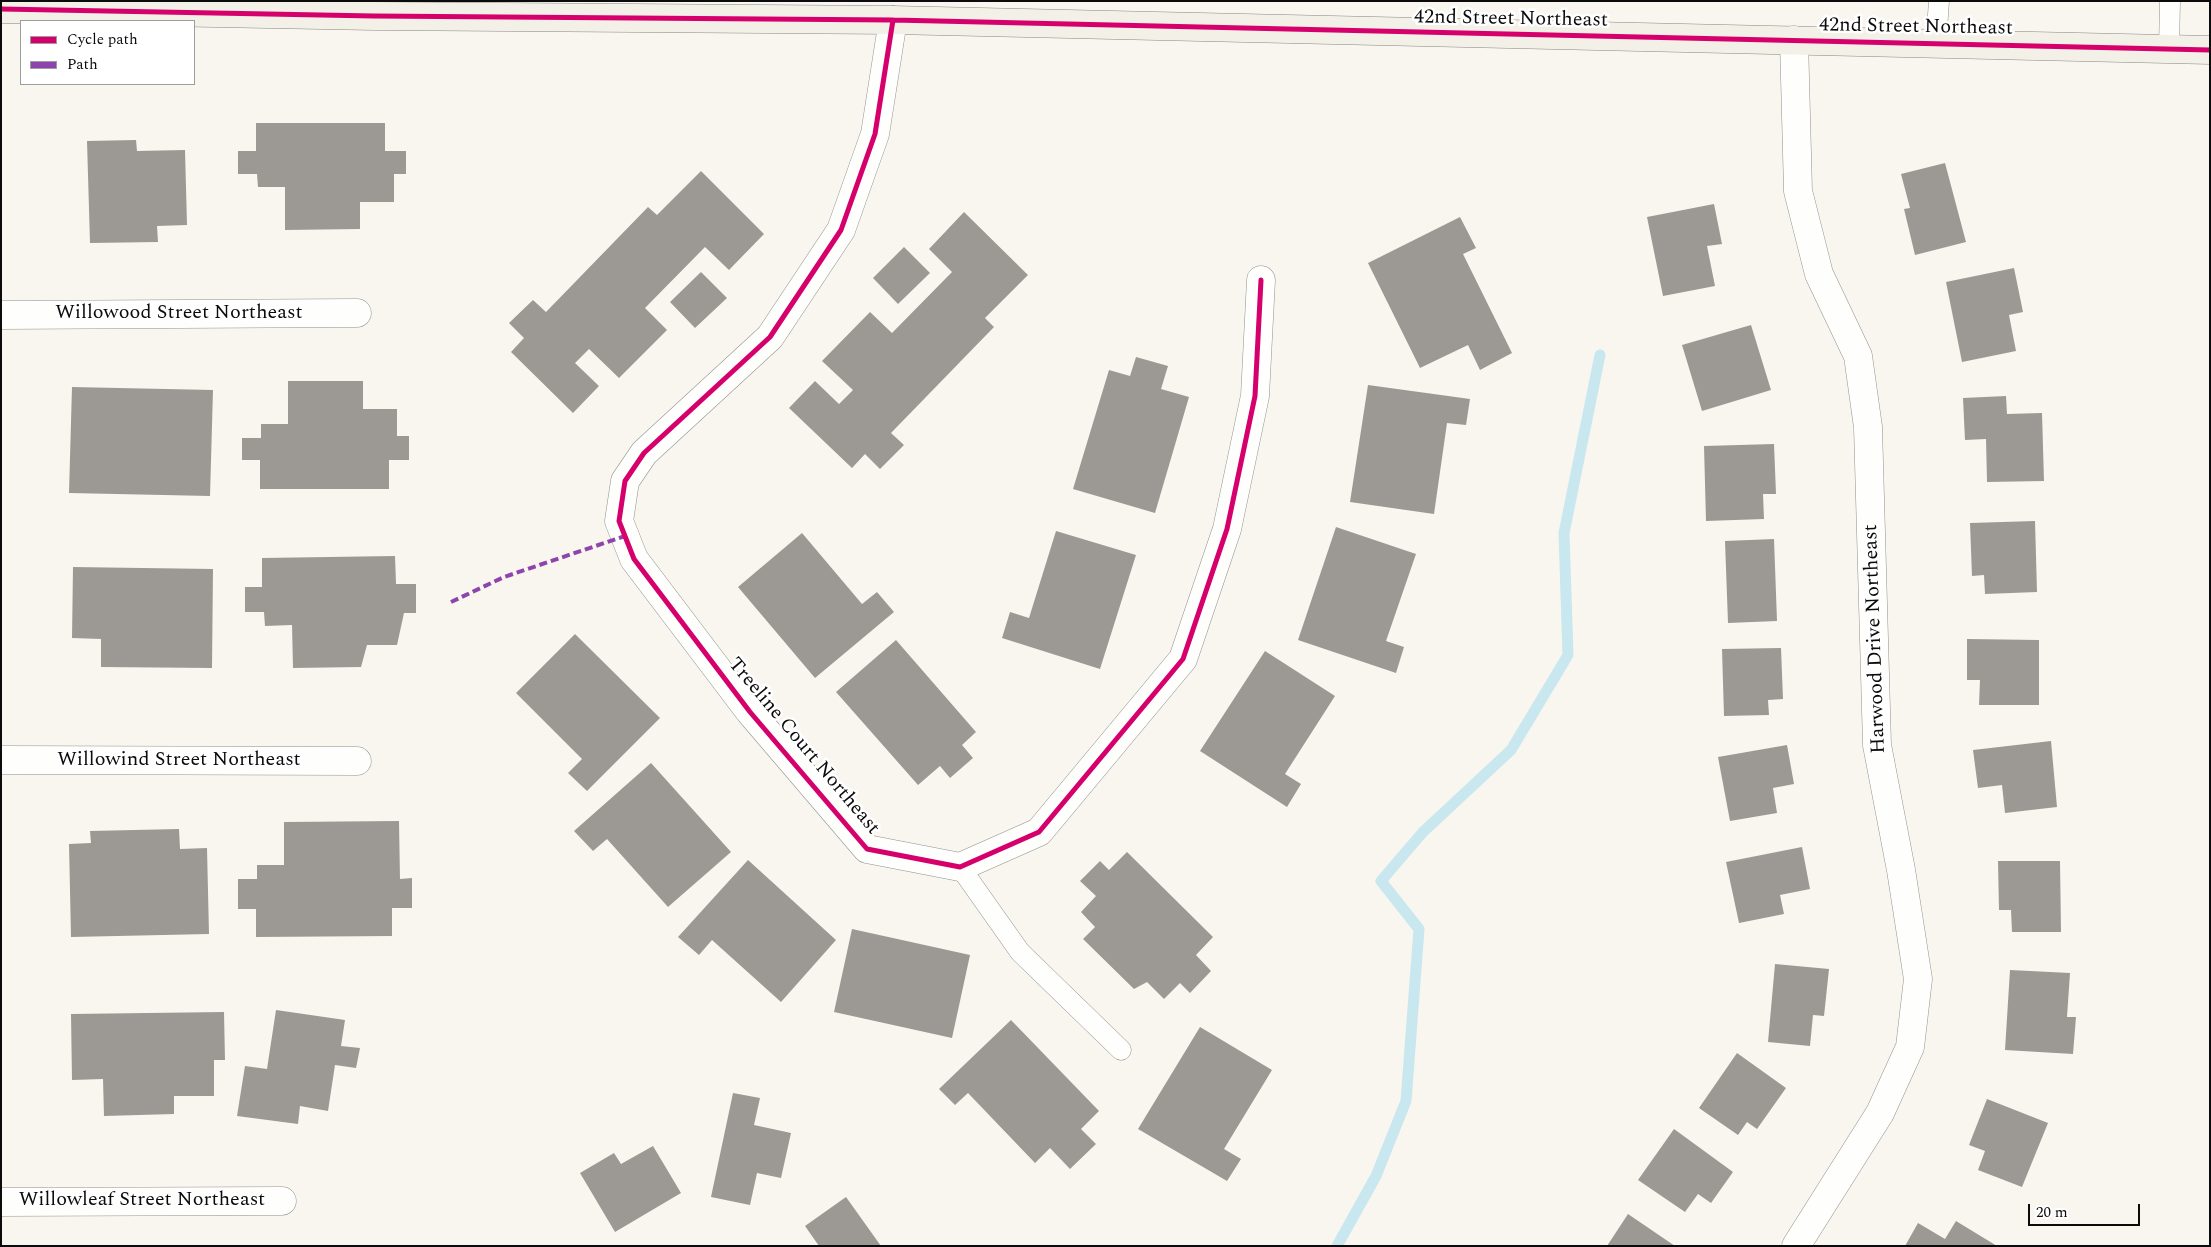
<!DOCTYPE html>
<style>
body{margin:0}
#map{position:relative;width:2211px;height:1247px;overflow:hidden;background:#f9f6ef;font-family:Spectral,serif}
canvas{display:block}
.frame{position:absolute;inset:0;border:2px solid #0b0b0b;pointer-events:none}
.legend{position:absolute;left:20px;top:20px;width:175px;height:65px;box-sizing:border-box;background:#fff;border:1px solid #9d9d9d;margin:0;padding:6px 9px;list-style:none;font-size:15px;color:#0b0b0b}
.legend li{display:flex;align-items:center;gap:10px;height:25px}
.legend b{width:25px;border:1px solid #9d9d9d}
.scale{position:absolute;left:2028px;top:1204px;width:112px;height:22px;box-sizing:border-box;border:2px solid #0b0b0b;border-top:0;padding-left:6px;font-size:15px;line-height:18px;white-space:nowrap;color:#0b0b0b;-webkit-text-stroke:4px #fff;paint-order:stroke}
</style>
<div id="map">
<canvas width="2211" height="1247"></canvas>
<div class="frame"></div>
<ul class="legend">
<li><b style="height:6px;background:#d6006c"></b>Cycle path</li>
<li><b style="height:6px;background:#8e44ad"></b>Path</li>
</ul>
<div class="scale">20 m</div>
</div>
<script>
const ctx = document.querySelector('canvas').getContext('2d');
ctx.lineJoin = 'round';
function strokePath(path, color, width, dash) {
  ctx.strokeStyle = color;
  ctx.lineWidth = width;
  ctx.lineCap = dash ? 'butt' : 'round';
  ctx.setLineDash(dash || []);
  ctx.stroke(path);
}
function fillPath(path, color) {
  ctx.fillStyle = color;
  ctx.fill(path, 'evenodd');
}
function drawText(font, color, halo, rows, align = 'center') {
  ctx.font = font + ' Spectral,serif';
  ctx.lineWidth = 5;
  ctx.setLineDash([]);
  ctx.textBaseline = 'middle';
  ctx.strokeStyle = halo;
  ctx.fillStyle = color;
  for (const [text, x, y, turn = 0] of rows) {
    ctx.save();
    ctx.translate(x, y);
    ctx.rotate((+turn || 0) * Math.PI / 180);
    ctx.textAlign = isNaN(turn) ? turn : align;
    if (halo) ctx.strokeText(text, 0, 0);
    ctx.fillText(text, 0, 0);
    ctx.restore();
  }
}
strokePath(new Path2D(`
 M 1337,1246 L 1376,1176 L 1406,1101 L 1419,929 L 1381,881 L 1423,832 L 1511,750 L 1568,655 L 1564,533 L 1600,355`), '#c9e7ef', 11);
fillPath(new Path2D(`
 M 256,123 L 385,123 L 385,151 L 406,151 L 406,174 L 394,174 L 394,202 L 360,202 L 360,229 L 285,230 L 285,187 L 258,187 L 257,174 L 238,174 L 238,151 L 256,151 Z
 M 136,140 L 137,151 L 185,150 L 187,225 L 157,226 L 158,242 L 90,243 L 87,141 Z
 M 1945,163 L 1966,242 L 1915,255 L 1904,209 L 1910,208 L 1901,174 Z
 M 701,171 L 764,234 L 729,270 L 705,247 L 645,308 L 667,330 L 619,378 L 589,349 L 575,363 L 599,386 L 573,413 L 511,352 L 524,338 L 509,323 L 533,300 L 546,312 L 648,207 L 657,215 Z
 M 1714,204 L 1722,244 L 1707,246 L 1715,286 L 1663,296 L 1647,217 Z
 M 964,212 L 1028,275 L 985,318 L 994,327 L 891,433 L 904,445 L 880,469 L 865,454 L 852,468 L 789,408 L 815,381 L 839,404 L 853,390 L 822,361 L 870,312 L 892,333 L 952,272 L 929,249 Z
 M 1460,217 L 1476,248 L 1463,254 L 1512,353 L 1480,370 L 1468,345 L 1420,368 L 1368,263 Z
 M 904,247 L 930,273 L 898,304 L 873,278 Z
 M 2014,268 L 2023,312 L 2009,315 L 2016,351 L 1962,362 L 1946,282 Z
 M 701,272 L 727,298 L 695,328 L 670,302 Z
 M 1751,325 L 1771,390 L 1702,411 L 1682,345 Z
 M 1136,357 L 1168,366 L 1161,389 L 1189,397 L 1155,513 L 1073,489 L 1109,370 L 1130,376 Z
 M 288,381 L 363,381 L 363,409 L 397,409 L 397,436 L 409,436 L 409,460 L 389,460 L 389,489 L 260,489 L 260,460 L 242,460 L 242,438 L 261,438 L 261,424 L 288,424 Z
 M 1368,385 L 1470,399 L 1466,425 L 1447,423 L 1434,514 L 1350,502 Z
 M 72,387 L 213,390 L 210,496 L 69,493 Z
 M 2006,396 L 2007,414 L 2042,413 L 2044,481 L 1987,482 L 1986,439 L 1965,440 L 1963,398 Z
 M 1774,444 L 1776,494 L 1763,494 L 1764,519 L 1706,521 L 1704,446 Z
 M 2035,521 L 2037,592 L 1985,594 L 1984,575 L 1972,576 L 1970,523 Z
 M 1336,527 L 1416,554 L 1386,641 L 1404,647 L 1396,673 L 1298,640 Z
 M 1056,531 L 1136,555 L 1100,669 L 1002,638 L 1010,612 L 1029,618 Z
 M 802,533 L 862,604 L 877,592 L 894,612 L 815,678 L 738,587 Z
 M 1774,539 L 1777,621 L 1728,623 L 1725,541 Z
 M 395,556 L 396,584 L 416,584 L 416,613 L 404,613 L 397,645 L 367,645 L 361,667 L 293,668 L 292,625 L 265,626 L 264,612 L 245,612 L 245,587 L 262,587 L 262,558 Z
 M 73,567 L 213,569 L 212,668 L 101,667 L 101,639 L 72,638 Z
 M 575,634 L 660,718 L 587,791 L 568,773 L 582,759 L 516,693 Z
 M 1967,639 L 2039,640 L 2039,705 L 1979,705 L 1980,680 L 1967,680 Z
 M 896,640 L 976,732 L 962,745 L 973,758 L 950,778 L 940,766 L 918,785 L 836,692 Z
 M 1781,648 L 1783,699 L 1768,700 L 1769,715 L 1724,716 L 1722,649 Z
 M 1265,651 L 1335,696 L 1285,774 L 1301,784 L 1287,807 L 1200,751 Z
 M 2051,741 L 2057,807 L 2005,813 L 2002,785 L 1978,788 L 1973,750 Z
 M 1787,745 L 1794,784 L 1773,788 L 1777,813 L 1730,821 L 1718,757 Z
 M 651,763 L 731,852 L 668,907 L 607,839 L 593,851 L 574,831 Z
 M 399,821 L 400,879 L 412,878 L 412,908 L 392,908 L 392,936 L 256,937 L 256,909 L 238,909 L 238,879 L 257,879 L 257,865 L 284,865 L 284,822 Z
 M 179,829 L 180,849 L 207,848 L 209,934 L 71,937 L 69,844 L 91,843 L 90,831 Z
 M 1802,847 L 1810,889 L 1780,895 L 1784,914 L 1739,923 L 1726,862 Z
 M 1127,852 L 1213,937 L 1196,955 L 1211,971 L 1190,993 L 1180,983 L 1164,999 L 1147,982 L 1134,989 L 1083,939 L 1095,927 L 1081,912 L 1096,896 L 1080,881 L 1100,861 L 1109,870 Z
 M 748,860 L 836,940 L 781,1002 L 712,940 L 699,955 L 678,937 Z
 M 1998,861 L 2060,861 L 2061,932 L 2012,932 L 2011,910 L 1999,910 Z
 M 852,929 L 970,955 L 952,1038 L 834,1012 Z
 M 1775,964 L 1829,969 L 1824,1016 L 1813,1015 L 1810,1046 L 1768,1042 Z
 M 2010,970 L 2070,973 L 2067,1017 L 2076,1017 L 2073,1054 L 2005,1050 Z
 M 276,1010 L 345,1020 L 341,1046 L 360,1048 L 356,1068 L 335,1065 L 328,1111 L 300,1106 L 298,1124 L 237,1116 L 245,1066 L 267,1069 Z
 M 224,1012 L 225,1060 L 214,1060 L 214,1096 L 174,1096 L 174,1114 L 104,1116 L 103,1079 L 72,1080 L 71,1014 Z
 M 1011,1020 L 1099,1111 L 1081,1129 L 1096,1144 L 1070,1169 L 1050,1148 L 1035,1163 L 968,1093 L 955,1105 L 939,1089 Z
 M 1200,1027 L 1272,1070 L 1224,1149 L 1241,1159 L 1227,1181 L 1138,1129 Z
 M 1737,1053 L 1786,1088 L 1757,1129 L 1747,1122 L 1738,1135 L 1699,1108 Z
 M 733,1093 L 760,1098 L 754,1125 L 791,1133 L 781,1178 L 757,1173 L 750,1205 L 711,1197 Z
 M 1987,1099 L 2048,1123 L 2022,1187 L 1978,1170 L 1985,1151 L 1969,1145 Z
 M 1674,1129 L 1733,1172 L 1711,1203 L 1698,1194 L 1685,1212 L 1638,1180 Z
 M 653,1146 L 681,1193 L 615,1232 L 580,1173 L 614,1153 L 621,1164 Z
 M 846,1197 L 881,1246 L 819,1246 L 805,1226 Z
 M 1628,1214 L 1675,1246 L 1607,1246 Z
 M 1956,1221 L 1997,1246 L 1905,1246 L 1918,1223 L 1945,1239 Z`), '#9c9995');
const lane = new Path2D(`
 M 1936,43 L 1939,1
 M 2169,49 L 2170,1
 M 960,867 L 1020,952 L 1121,1050`);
const street = new Path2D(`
 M 893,20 L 875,134 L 841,230 L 770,337 L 644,453 L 625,481 L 619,521 L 634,559 L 750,712 L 867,849 L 960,867 L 1039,832 L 1183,659 L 1227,529 L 1255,396 L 1261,280
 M 1794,40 L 1798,191 L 1819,274 L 1858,356 L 1868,427 L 1877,745 L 1901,870 L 1918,979 L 1910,1047 L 1880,1113 L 1796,1246
 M 1,315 L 357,313
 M 1,760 L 357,761
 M 1,1202 L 282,1201`);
const secondary = new Path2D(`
 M 1,9 L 374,16 L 893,20 L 2210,50`);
strokePath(lane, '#92918e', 21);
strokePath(street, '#92918e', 29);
strokePath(secondary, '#898784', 29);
strokePath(lane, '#fefefd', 20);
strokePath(street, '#fefefd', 28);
strokePath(secondary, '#f3f0e8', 28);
strokePath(new Path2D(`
 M 451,602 L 504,577 L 625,536`), '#8e44ad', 4, [8, 4]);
strokePath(new Path2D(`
 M 1,9 L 374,16 L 893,20 L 2210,50
 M 893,20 L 875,134 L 841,230 L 770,337 L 644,453 L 625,481 L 619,521 L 634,559 L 750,712 L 867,849 L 960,867 L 1039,832 L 1183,659 L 1227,529 L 1255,396 L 1261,280`), '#d6006c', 5);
drawText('20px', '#0b0b0b', '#fff', [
 ["42nd Street Northeast",1511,20,1],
 ["42nd Street Northeast",1916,28,1],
 ["Willowood Street Northeast",179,314],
 ["Harwood Drive Northeast",1876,639,-92],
 ["Treeline Court Northeast",803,747,50],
 ["Willowind Street Northeast",179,761],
 ["Willowleaf Street Northeast",142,1201]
]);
</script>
